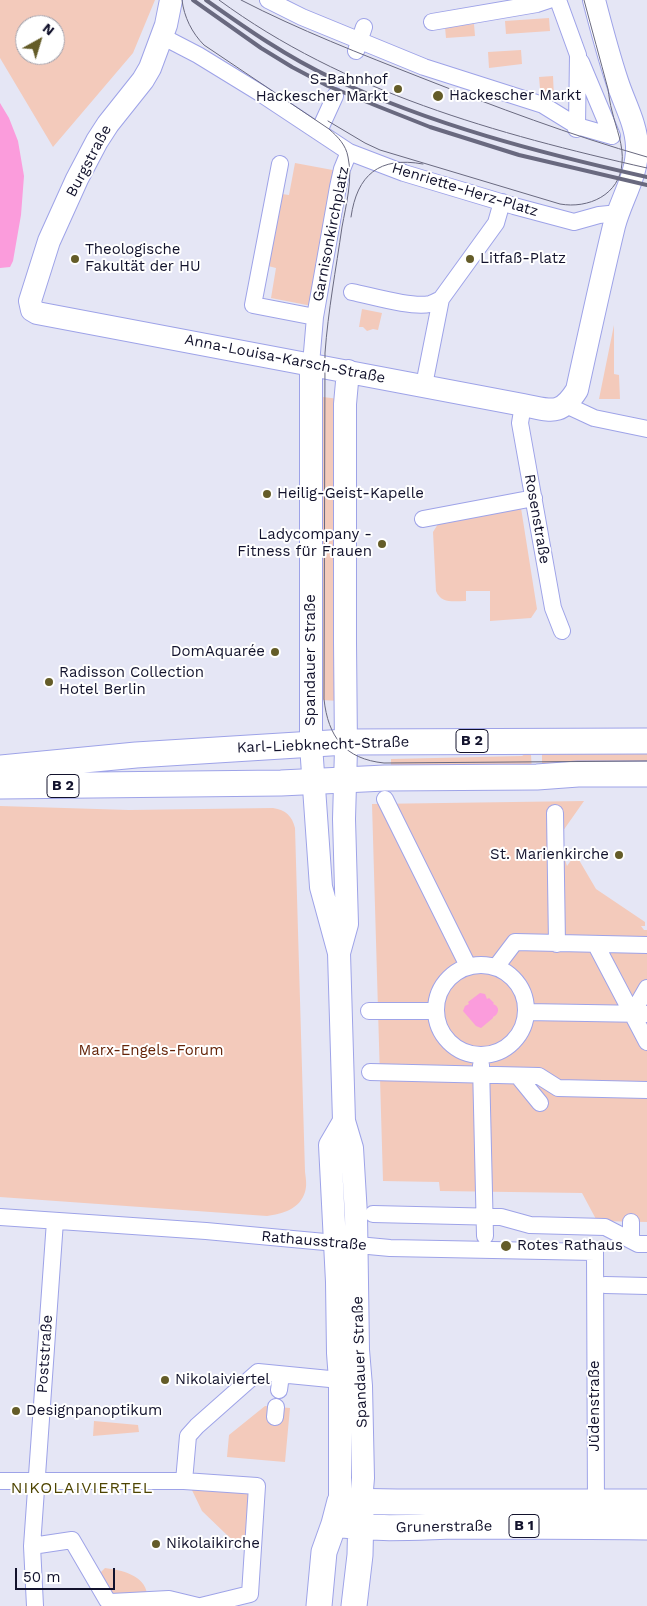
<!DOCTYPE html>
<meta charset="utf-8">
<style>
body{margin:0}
#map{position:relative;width:647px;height:1606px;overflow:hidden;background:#e5e6f5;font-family:"Work Sans",sans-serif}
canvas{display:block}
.north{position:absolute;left:15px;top:15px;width:50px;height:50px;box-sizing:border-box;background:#fff;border:1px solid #a0a0ab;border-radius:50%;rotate:39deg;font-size:14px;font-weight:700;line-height:20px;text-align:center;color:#12122c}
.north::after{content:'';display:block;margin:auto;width:18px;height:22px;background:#645c28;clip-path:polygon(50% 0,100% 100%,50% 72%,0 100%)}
.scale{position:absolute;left:15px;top:1568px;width:100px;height:22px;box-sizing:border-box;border:2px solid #12122c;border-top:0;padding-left:6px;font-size:15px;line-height:18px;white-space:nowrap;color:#12122c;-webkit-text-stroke:4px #fff;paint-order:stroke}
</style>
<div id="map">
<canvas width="647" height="1606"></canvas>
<div class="north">N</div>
<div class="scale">50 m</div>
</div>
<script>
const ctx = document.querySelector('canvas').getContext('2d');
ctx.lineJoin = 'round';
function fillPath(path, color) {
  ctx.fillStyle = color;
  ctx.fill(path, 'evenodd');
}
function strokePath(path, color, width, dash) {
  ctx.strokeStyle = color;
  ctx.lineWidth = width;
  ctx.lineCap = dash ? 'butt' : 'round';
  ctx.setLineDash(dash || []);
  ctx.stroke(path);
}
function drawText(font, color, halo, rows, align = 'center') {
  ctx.font = font + ' "Work Sans",sans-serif';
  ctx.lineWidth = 4;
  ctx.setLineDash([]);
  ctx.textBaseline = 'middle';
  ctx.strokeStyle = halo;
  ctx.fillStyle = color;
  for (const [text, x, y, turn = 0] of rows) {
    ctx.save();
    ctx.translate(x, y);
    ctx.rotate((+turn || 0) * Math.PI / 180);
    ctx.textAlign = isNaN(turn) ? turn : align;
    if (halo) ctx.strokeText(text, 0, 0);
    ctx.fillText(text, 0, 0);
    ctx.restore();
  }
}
fillPath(new Path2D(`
 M 0,0 L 155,0 L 133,53 L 53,147 L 0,58 ZM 25,25 L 55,25 L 55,55 L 25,55 Z
 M 549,18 L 550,31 L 506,34 L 505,21 Z
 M 474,24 L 475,36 L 446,38 L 445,27 Z
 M 521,50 L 522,64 L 489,68 L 488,52 Z
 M 553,76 L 554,98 L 541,100 L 539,77 Z
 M 295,163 L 338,171 L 312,306 L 271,298 L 276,268 L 268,266 L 282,194 L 289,195 Z
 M 362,309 L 382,313 L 378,330 L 373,329 L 367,331 L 363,327 L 359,327 Z
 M 614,325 L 614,374 L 619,375 L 620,399 L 599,399 Z
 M 315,396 L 339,399 L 340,701 L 321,700 Z
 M 521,508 L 537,609 L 531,618 L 490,621 L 490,591 L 466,591 L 466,601 C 454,601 441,604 436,591 L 433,532 L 438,524 Z
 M 647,750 L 647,768 L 542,765 L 542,754 Z
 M 525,754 L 531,755 L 532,771 L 391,766 L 391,759 L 522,756 Z
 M 584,801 L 558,838 L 567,866 L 574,856 L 579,860 L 596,889 L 645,922 L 645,926 L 641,926 L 644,930 L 647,930 L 647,1222 L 597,1221 L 582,1193 L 440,1191 L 439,1182 L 383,1181 L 372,804 Z
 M 0,806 L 129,810 L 273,808 C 286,810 292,816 295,828 L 305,1172 C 306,1179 307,1186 305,1192 C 300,1209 282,1214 267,1216 L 0,1197 Z
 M 265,1406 L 290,1408 L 285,1462 L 227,1457 L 229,1435 Z
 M 94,1421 L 138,1425 L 139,1432 L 93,1436 Z
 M 190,1486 L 251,1491 L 247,1552 L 227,1535 L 202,1511 Z
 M 105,1568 C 121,1570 145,1575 147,1594 L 112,1601 L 95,1578 Z`), '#f3cabb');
fillPath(new Path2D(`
 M 0,103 L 9,118 L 18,141 L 24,176 L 21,215 L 13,261 L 10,267 L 0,268 Z
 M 480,993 L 485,994 L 487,999 L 489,998 L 494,1003 L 493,1004 C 498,1006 500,1010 496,1015 L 493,1017 L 493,1018 L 481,1028 L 476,1026 L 463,1011 L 465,1006 L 469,1004 L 468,1002 Z`), '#fb9cdc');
const street = new Path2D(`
 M 268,0 L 302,17 L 424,67 L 543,105 L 577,126 L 612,136
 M 558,0 L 578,55 L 577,126 L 576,129
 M 432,22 L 537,4 L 549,0
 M 171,41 L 198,55 L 260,93 L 349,152 L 383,165 L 404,173 L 514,206 L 574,222 L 599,215 L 619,213
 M 356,51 L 364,27
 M 581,62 L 612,136
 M 319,131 L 335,96
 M 280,164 L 253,305 L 315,317
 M 352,292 C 372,296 411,308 430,304 C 434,303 437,301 441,299
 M 311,364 L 315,317 L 338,187 L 342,169 L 349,152
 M 424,385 L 441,299 L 496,223 L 502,202
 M 523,405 L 520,423 L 553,608 L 562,631
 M 566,405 L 594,418 L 647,429
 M 423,519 L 534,498
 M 385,799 L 468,966
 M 555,813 L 557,944
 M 596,945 L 647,1042
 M436 1010a45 45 0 1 1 90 0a45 45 0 1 1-90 0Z
 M 496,967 L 515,942 L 647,945
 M 369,1011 L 435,1011
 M 526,1012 L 647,1014
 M 632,1014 L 647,988
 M 481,1065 L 485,1236
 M 370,1072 L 539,1076 L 558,1088 L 647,1090
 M 518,1076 L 540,1103
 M 373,1214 L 501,1217 L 530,1225 L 605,1227 L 638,1244 L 647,1244
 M 0,1217 L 206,1231 L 390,1248 L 595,1252 L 596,1511
 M 631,1222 L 631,1240
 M 605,1285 L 647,1286
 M 279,1390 L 281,1375
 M 275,1417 L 276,1407
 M 0,1481 L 184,1481 L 257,1486 L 250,1594 L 201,1606
 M 184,1481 L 188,1436 L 197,1426 L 258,1372 L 340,1380
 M 32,1546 L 72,1540 L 107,1600 L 111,1602 L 169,1599 L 198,1606
 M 35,1606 L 32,1546 L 55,1221`);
const secondary = new Path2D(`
 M 171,0 L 166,25 L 150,68 L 143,80 L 108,124 L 97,141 L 77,179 L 49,241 L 30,301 L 32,310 L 37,313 L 523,405 C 551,410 560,417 577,390 C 589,335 601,280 614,226 C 621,199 638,175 637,146 C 636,123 624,103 617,81 C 608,54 601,27 594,0
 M 311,364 L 311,745 L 321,887 L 339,953 L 344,1121 L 352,1148 L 356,1215 L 358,1350 L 361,1386 L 363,1478 L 361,1501
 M 339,953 L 347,924 L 344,819 L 346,749 L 345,642 L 345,404 L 348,371
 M 340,1501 L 340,1380 L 338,1353 L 337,1282 L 330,1145 L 344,1121`);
const primary = new Path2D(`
 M 0,768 L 136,755 L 346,742 L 647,741
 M 0,786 L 281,783 L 385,778 L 537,777 L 578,774 L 647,774
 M 334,1524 C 376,1530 414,1527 456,1526 C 520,1526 583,1526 647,1527
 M 319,1606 L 324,1552 L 334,1524 L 340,1501 L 397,1502 L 647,1502
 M 354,1606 L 360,1555 L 361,1511`);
strokePath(street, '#9ea3e8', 18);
strokePath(secondary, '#9ea3e8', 24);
strokePath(primary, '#9ea3e8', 27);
strokePath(street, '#fff', 16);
strokePath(secondary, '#fff', 22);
strokePath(primary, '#fff', 25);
strokePath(new Path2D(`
 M 182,0 C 184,17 192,33 204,45 L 329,129 C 338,137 346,145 348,157 C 353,179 346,205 342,227 C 336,269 328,311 325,353 L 324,699 C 328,737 345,759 384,763 L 647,761
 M 219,0 C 344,92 497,134 647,168
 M 241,0 C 299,30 361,54 422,78 C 496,107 570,135 647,157
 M 328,121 L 365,143 L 380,150 L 560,204 C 588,209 620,195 622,163 C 624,146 616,128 612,111 C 610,104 609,96 608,89 C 600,59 592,30 584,0
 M 351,217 C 357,175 379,156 423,164`), '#69697f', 1);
strokePath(new Path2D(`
 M 193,0 L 261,48 L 292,67 L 328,86 L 377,106 L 430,127 L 519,155 L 647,185
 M 206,0 C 247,29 287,57 332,78 C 432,125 540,153 647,177`), '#69697f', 4);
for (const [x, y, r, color] of [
 [398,89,5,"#645c28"],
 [438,96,6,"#645c28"],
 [75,259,5,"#645c28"],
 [470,259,5,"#645c28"],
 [267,494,5,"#645c28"],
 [382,544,5,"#645c28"],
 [275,652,5,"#645c28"],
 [49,682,5,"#645c28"],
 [619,855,5,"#645c28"],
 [506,1246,6,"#645c28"],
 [165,1380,5,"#645c28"],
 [16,1411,5,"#645c28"],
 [156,1544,5,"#645c28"]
]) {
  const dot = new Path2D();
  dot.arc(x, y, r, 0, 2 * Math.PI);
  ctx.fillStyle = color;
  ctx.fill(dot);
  strokePath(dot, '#fff', 2);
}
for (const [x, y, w] of [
 [472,741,32],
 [63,786,32],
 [524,1526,30]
]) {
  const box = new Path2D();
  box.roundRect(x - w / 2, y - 11.5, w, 23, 4);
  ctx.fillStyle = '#fff';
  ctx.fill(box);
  strokePath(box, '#12122c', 1);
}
drawText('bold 14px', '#12122c', null, [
 ["B 2",472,741],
 ["B 2",63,786],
 ["B 1",524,1526]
]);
drawText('15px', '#12122c', '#fff', [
 ["S-Bahnhof",388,80,"right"],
 ["Hackescher Markt",388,97,"right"],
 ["Hackescher Markt",449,96],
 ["Theologische",85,250],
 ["Fakultät der HU",85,267],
 ["Litfaß-Platz",480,259],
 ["Heilig-Geist-Kapelle",277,494],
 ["Ladycompany -",372,535,"right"],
 ["Fitness für Frauen",372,552,"right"],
 ["DomAquarée",265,652,"right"],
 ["Radisson Collection",59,673],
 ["Hotel Berlin",59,690],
 ["St. Marienkirche",609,855,"right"],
 ["Rotes Rathaus",517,1246],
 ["Nikolaiviertel",175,1380],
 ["Designpanoptikum",26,1411],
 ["Nikolaikirche",166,1544]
], 'left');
drawText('15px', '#12122c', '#fff', [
 ["Burgstraße",89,161,-62],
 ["Henriette-Herz-Platz",465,190,17],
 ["Garnisonkirchplatz",331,234,-79],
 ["Anna-Louisa-Karsch-Straße",285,359,11],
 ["Rosenstraße",537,519,80],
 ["Spandauer Straße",311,660,-90],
 ["Karl-Liebknecht-Straße",323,745,-2],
 ["Rathausstraße",314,1241,5],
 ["Poststraße",45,1354,-86],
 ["Spandauer Straße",360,1362,-92],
 ["Jüdenstraße",595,1406,-90],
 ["Grunerstraße",444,1527,-1]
]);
drawText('15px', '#652409', '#fff', [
 ["Marx-Engels-Forum",151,1051]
]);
ctx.letterSpacing = '1px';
drawText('16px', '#4e4401', '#fff', [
 ["NIKOLAIVIERTEL",82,1488]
]);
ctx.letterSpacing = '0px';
</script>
